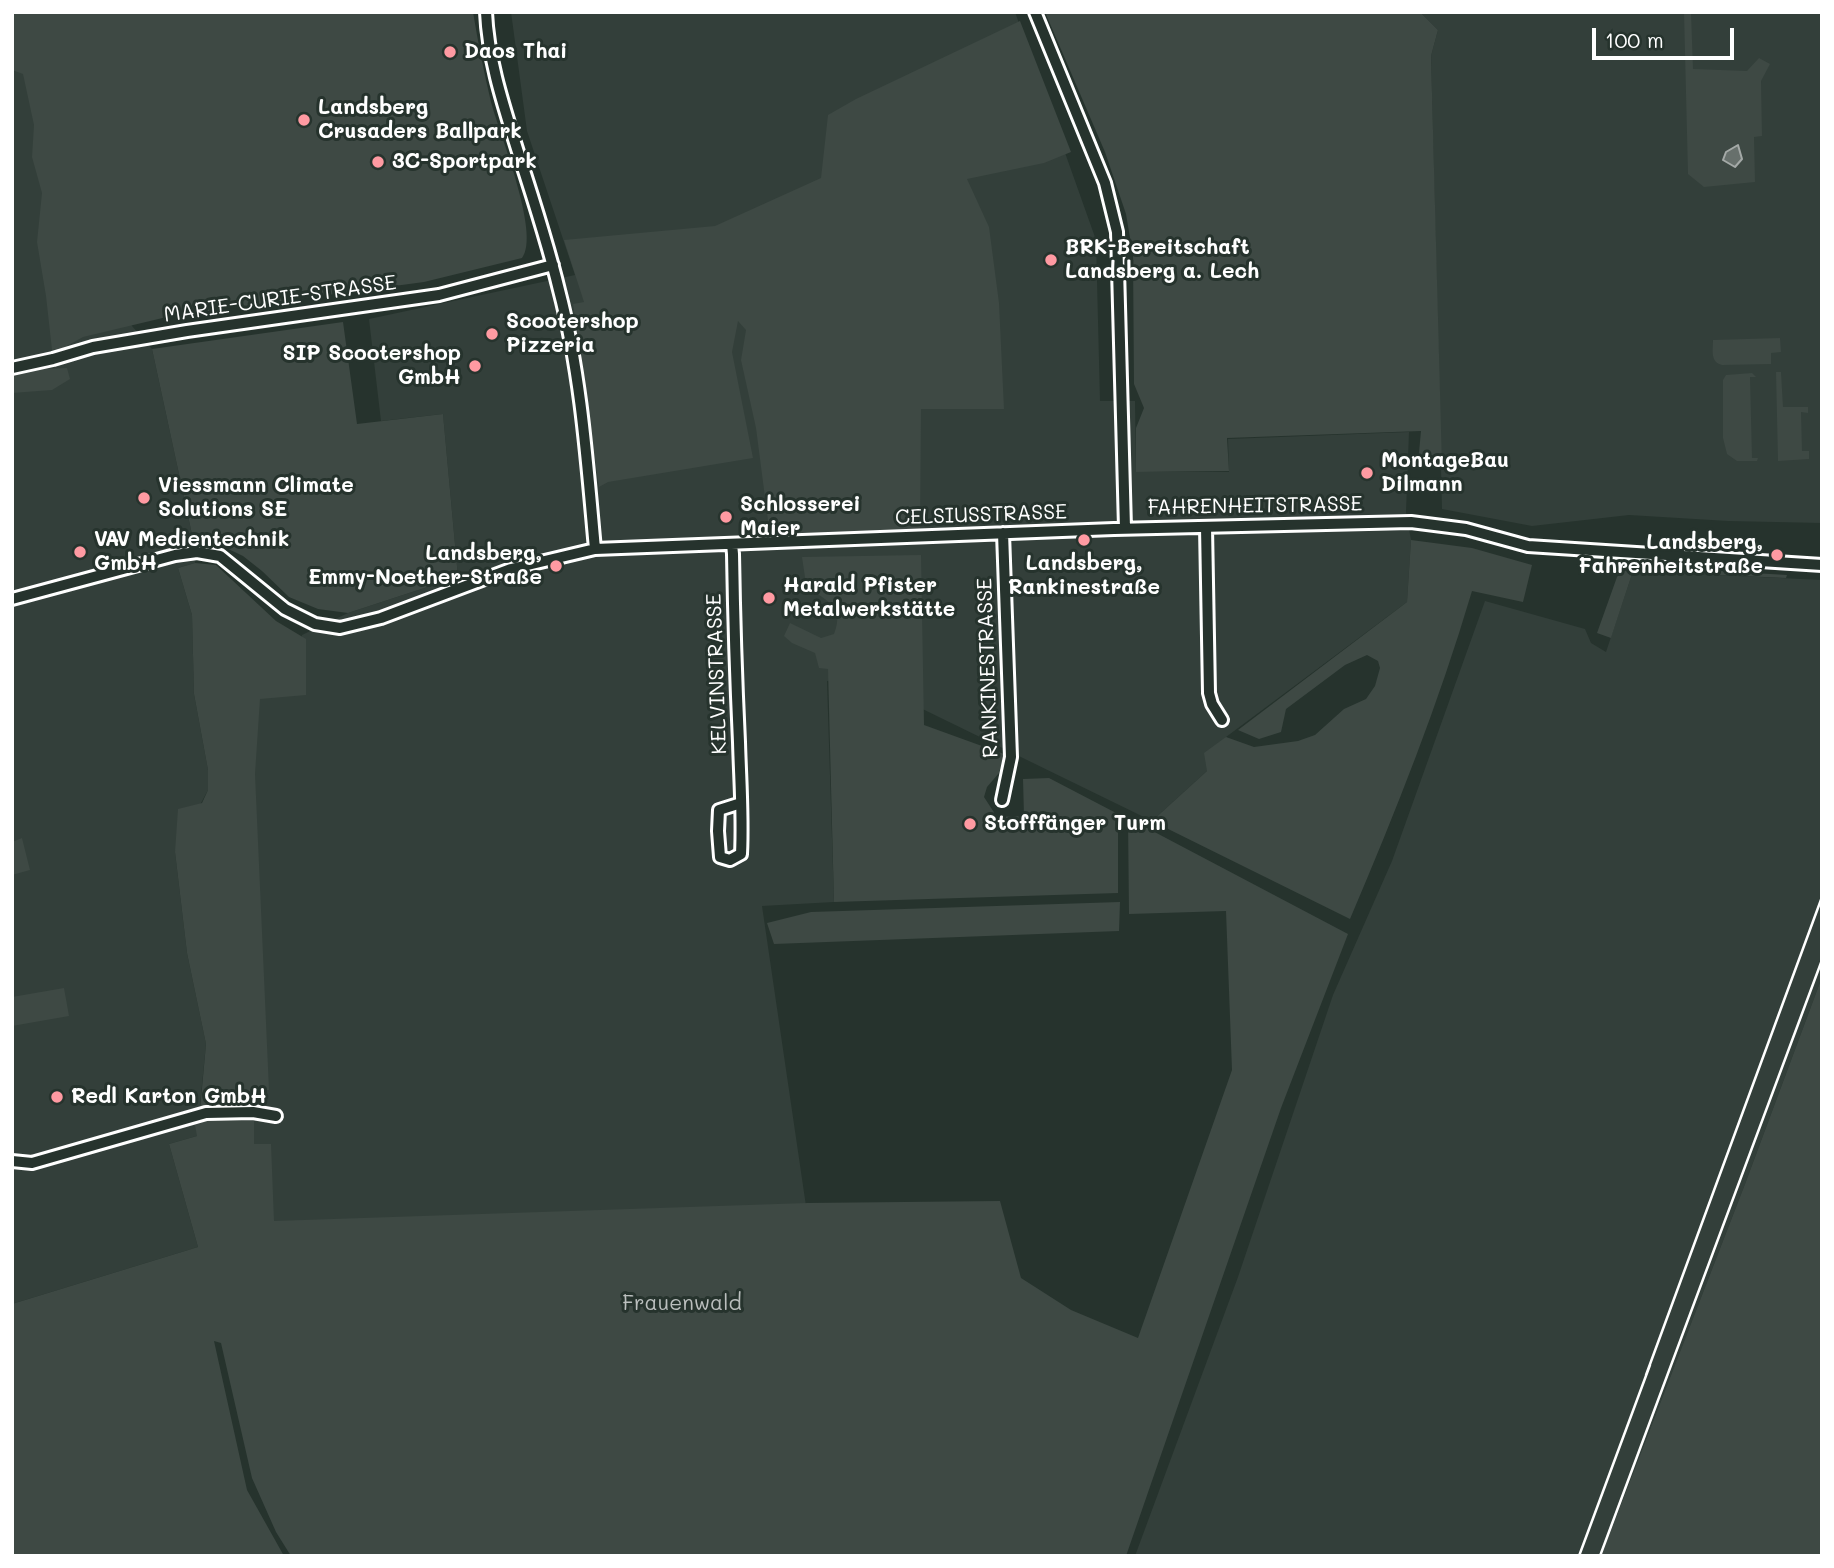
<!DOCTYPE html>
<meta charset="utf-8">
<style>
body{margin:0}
#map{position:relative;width:1834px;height:1568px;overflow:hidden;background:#26332d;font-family:Mali,sans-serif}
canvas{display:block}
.frame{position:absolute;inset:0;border:14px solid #fff;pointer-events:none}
.scale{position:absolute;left:1592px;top:28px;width:142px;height:32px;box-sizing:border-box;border:4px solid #fff;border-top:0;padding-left:9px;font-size:21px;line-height:24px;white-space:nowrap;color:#fff;-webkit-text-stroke:5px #26332d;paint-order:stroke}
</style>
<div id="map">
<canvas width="1834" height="1568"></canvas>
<div class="frame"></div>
<div class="scale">100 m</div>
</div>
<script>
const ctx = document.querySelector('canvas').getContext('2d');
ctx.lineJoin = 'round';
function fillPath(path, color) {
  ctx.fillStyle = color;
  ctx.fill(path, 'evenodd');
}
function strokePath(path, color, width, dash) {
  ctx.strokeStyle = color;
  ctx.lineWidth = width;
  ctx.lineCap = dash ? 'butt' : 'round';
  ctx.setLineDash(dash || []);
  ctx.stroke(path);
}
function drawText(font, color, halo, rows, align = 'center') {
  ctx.font = font + ' Mali,sans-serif';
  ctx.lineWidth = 6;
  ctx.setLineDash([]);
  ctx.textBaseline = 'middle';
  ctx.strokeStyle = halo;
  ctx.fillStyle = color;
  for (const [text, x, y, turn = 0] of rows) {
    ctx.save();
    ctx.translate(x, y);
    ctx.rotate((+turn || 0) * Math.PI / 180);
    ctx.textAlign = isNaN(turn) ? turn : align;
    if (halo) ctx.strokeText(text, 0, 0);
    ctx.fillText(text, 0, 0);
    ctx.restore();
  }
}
fillPath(new Path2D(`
 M 511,12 L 1015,12 L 1096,240 L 1100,401 L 1135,401 L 1136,472 L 1229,472 L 1228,439 L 1409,432 L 1406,512 L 1411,540 L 1407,602 L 1226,737 L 1207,771 L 1152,821 L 859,678 L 827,681 L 834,902 L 762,906 L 806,1206 L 269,1225 L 251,1148 L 249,1088 L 252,774 L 258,696 L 302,691 L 302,635 L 348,613 L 458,577 L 443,414 L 381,421 L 369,319 L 575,275 L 527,131 Z
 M 1420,12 L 1822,12 L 1822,523 L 1728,521 L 1629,515 L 1532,526 L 1442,509 L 1431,56 L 1438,30 Z
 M 12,44 L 132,326 L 152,349 L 193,539 L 195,563 L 178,568 L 192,615 L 194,694 L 208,770 L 208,790 L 175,852 L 187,953 L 206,1044 L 197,1136 L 169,1144 L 198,1247 L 12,1304 Z
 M 1633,571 L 1822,580 L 1822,977 L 1745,1184 L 1601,1556 L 1135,1556 L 1238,1277 L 1333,995 L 1392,861 L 1485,601 L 1585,629 L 1591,643 L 1606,652 Z`), '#333f3a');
fillPath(new Path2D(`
 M 12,12 L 473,12 C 478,42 484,73 491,102 C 499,133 541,234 522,258 L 424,282 L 171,316 L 83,337 L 63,348 L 52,350 L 46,296 L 37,242 L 42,193 L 32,157 L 34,125 L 23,74 L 12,70 Z
 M 1045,12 L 1420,12 L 1438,30 L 1431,56 L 1442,467 L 1418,463 L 1421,431 L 1227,438 L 1229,471 L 1136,472 L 1136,428 L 1144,408 L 1134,384 L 1133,256 L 1126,214 L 1105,152 Z
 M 1684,12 L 1691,12 L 1693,69 L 1747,71 L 1759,58 L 1770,64 L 1761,81 L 1762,136 L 1754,137 L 1755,182 L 1704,187 L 1688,174 Z
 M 1020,21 L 1071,152 L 1044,163 L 967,179 L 989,227 L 999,303 L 1004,409 L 921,409 L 920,529 L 770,536 L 756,428 L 741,360 L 746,330 L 738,321 L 732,352 L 753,458 L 608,482 L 599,487 L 573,304 L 584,302 L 564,240 L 715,226 L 821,178 L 828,115 L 856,99 Z
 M 343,322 L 357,424 L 443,414 L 458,577 L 348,613 L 318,609 L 289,597 L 262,571 L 243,556 L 222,546 L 193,539 L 152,349 Z
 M 1780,338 L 1781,352 L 1771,353 L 1771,364 L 1722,365 C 1710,362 1713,350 1713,340 Z
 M 67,368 L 70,379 L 52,390 L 12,393 L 12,376 L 44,369 Z
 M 1776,372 L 1781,372 L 1783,407 L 1808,407 L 1808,413 L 1801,412 L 1802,451 L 1809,451 L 1809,459 L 1778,461 Z
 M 1752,373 L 1756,377 L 1750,377 L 1752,458 L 1758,458 L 1757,461 L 1737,461 L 1727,454 L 1723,438 L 1723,380 L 1726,375 Z
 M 1411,540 L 1472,548 L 1532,565 L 1523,602 L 1472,591 C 1439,703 1396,811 1350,919 L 1152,821 L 1207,771 L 1204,753 L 1226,737 L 1254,747 L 1298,741 L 1315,735 L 1344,709 L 1366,699 L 1375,686 L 1380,668 L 1378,661 L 1367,655 L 1345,665 L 1286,709 L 1281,732 L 1259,739 L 1238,730 L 1407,602 Z
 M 921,555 L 924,725 L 1004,754 L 999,773 L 987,787 L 984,797 L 997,817 L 1024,816 L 1023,779 L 1049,778 L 1118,814 L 1118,893 L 834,902 L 828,669 L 819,668 L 815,653 L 792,643 L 784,636 L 790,623 L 821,638 L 834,634 C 846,603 823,602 806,584 L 802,557 Z
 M 195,563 L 216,565 L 276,621 L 306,639 L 306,695 L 260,699 L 255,774 L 269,1090 L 253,1091 L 253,1108 L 200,1110 L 206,1044 L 187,953 L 175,852 L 178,809 L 202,803 L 208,790 L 208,770 L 194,694 L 192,615 L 178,568 Z
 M 1635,566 L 1787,575 L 1786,578 L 1633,571 L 1611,638 L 1597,633 L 1617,577 L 1621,572 Z
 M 1128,818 L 1348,934 L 1281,1108 L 1126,1556 L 291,1556 L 276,1532 L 252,1478 L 221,1343 L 214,1341 L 247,1490 L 284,1556 L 12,1556 L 12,1304 L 198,1247 L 169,1144 L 197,1136 L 195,1125 L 212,1119 L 254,1118 L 254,1144 L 271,1144 L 274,1221 L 807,1203 L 1000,1201 L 1021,1278 L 1071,1310 L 1138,1338 L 1232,1070 L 1226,911 L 1129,914 Z
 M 22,838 L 30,870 L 12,875 L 12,842 Z
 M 1120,902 L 1119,931 L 774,944 L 767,923 L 811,912 Z
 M 1822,977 L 1822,1556 L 1601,1556 L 1745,1184 Z
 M 64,988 L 69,1016 L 12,1026 L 12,997 Z`), '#3e4944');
const water = new Path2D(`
 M 1738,145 L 1742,159 L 1735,167 L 1723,160 L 1726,152 Z`);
fillPath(water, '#67706c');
strokePath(water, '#a4a9a7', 2);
const street = new Path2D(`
 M 486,12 C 488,60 504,107 518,152 C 533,198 548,244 559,290 C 581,374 587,462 595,549
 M 1035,12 L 1105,183 L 1117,232 L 1125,528
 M 12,368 L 53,359 L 93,347 L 187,331 L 439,295 L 553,265
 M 1206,527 L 1209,693 L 1212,704 L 1222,720
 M 732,544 L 733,554 C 734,617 736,679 739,742 C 740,779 743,817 741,854 L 730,860 L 720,857 L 718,831 L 719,810 L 741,803
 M 12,599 L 175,555 L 197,552 L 220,556 L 285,609 L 315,624 L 340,628 L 381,618 L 511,569 L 595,549 L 1114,529 L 1411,522 L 1466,529 L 1528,546 L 1822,565
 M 1002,800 L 1011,757 L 1003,533
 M 12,1161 L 32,1163 L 206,1113 L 253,1112 L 276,1116`);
strokePath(street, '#fff', 16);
strokePath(street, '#26332d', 10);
strokePath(new Path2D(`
 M 1646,1375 L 1822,897
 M 1579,1556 L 1650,1365
 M 1600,1556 L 1822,960`), '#fff', 2.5);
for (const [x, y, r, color] of [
 [450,52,7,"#ff9aa2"],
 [304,120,7,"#ff9aa2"],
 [378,162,7,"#ff9aa2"],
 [1051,260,7,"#ff9aa2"],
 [492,334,7,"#ff9aa2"],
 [475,366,7,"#ff9aa2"],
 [1367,473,7,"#ff9aa2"],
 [144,498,7,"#ff9aa2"],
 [726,517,7,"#ff9aa2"],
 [1084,540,7,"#ff9aa2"],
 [80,552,7,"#ff9aa2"],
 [1777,555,7,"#ff9aa2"],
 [556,566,7,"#ff9aa2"],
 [769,598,7,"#ff9aa2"],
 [970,824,7,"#ff9aa2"],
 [57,1097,7,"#ff9aa2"]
]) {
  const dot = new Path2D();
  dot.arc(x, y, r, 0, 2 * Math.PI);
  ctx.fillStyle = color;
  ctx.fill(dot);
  strokePath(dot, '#26332d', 2.5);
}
drawText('bold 21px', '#fff', '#26332d', [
 ["Daos Thai",464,52],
 ["Landsberg",318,108],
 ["Crusaders Ballpark",318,132],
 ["3C-Sportpark",392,162],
 ["BRK-Bereitschaft",1065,248],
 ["Landsberg a. Lech",1065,272],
 ["Scootershop",506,322],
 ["Pizzeria",506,346],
 ["SIP Scootershop",461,354,"right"],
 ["GmbH",461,378,"right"],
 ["MontageBau",1381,461],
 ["Dilmann",1381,485],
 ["Viessmann Climate",158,486],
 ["Solutions SE",158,510],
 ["Schlosserei",740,505],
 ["Maier",740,529],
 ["VAV Medientechnik",94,540],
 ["GmbH",94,564],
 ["Landsberg,",1763,543,"right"],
 ["Fahrenheitstraße",1763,567,"right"],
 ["Landsberg,",542,554,"right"],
 ["Emmy-Noether-Straße",542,578,"right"],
 ["Landsberg,",1084,564,"center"],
 ["Rankinestraße",1084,588,"center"],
 ["Harald Pfister",783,586],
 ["Metalwerkstätte",783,610],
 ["Stofffänger Turm",984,824],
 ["Redl Karton GmbH",71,1097]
], 'left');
drawText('21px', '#fff', '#26332d', [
 ["MARIE-CURIE-STRASSE",280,299,-8],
 ["FAHRENHEITSTRASSE",1255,506,-1],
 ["CELSIUSSTRASSE",981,515,-2],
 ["RANKINESTRASSE",988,668,-92],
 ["KELVINSTRASSE",717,674,-92]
]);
drawText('21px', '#bbbfbe', '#26332d', [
 ["Frauenwald",682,1304]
]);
</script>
